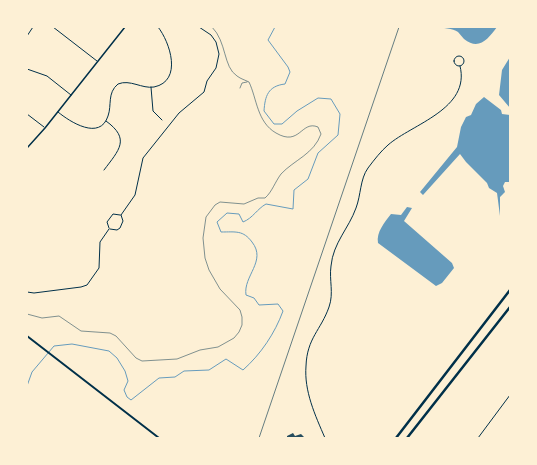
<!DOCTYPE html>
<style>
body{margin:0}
#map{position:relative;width:537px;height:465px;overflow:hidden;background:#fdf0d5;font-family:Arial,sans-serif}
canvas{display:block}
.frame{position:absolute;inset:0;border:28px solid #fdf0d5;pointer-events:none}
</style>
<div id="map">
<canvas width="537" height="465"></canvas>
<div class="frame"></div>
</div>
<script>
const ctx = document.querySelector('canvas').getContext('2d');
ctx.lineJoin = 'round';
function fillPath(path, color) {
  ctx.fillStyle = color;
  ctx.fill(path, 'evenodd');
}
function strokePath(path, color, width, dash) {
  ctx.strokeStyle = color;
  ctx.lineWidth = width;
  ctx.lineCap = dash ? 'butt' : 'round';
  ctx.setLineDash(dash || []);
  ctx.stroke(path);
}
fillPath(new Path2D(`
 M 436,27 L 497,27 C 488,39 479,51 464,39 C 462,37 460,34 458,32 C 453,28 442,28 436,27 Z
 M 510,57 L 510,108 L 499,95 L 502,70 Z
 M 484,97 L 501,110 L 502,114 L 510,115 L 510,182 L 505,182 L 503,186 L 505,192 L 500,197 L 500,216 L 497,193 L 489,188 L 487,183 L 466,162 L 460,154 L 423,195 L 420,192 L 457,147 L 461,127 L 466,117 L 471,115 L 476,104 Z
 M 407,207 L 412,208 L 404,221 L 452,263 L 454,268 L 442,283 L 436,286 L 378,243 C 376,232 385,222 391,214 L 401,215 Z`), '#669bbc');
strokePath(new Path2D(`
 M 27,386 L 32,372 L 54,346 L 72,344 L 109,351 L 117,358 L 125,371 L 128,381 L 124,390 L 127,397 L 131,400 L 159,378 L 175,377 L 184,371 L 209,370 L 226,359 L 243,370 C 261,354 275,333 283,311 L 278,304 L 259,305 L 254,298 L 246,295 C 243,276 267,261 252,242 C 243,230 236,232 221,232 L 217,222 L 227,213 L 239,214 L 243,222 C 253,218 257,209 266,204 L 293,209 L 294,190 L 308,179 L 318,153 L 338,135 L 340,114 L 331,99 L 318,98 L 297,111 L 282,124 L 274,124 L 264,111 C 265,96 268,86 285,84 L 290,72 L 288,67 L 268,40 L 275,27`), '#669bbc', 1);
fillPath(new Path2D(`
 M 293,433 L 295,436 L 301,434 L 305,438 L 287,438 L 287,436 Z`), '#264d5e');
strokePath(new Path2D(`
 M 240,88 L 242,83 L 247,82
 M 27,314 L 42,318 L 59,316 L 81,331 L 110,333 L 116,336 L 136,358 L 142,361 L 177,359 L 200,350 L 218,347 L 234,338 L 239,332 L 242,325 L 242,317 L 240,310 L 220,289 L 209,270 L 205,258 L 203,238 L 206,217 L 215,205 L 220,202 L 244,204 L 258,198 L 265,198 C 272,192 275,182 281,174 C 294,160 314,154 321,134 L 318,127 C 301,120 300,147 276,133 C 257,122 257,99 249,82 C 245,80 241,79 237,76 C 223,67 227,42 212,27`), '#003049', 0.5);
strokePath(new Path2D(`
 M 53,27 L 97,61
 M 27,36 L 33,27
 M454 61a5 5 0 1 1 10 0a5 5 0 1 1-10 0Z
 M 27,69 L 47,76 L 71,95
 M 151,87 L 153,111 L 162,120
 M 58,112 C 70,122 100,141 108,116 C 112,105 107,93 118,84 C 130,79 142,89 154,87 C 183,81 170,42 158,27
 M 27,114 L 44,127
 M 104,170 C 119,150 131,139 106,121
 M 121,215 L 135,195 L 143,158 L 179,113 L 204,92 L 207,81 L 216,68 L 219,54 L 216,42 L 211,35 L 199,27
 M 109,228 L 107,222 L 113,214 L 120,215
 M 110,229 L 117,230 L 120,228 L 123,221 L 121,215
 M 27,292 L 34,293 L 81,287 L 87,285 L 99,268 L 100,242 L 109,229
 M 325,438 C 315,415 304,391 306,366 C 307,338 321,330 329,307 C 334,293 329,280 331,266 C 333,243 349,228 356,208 C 361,195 360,179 368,168 C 374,160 381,151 388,145 C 412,124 471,109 460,66
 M 478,438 L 510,395`), '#003049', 1);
strokePath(new Path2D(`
 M 27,148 L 45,128 L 125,27`), '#003049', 1.5);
strokePath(new Path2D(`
 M 27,336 L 159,438`), '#003049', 2);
strokePath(new Path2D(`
 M 396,438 L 510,290
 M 407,438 L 510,307`), '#003049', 2.5);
strokePath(new Path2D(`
 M 259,438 L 399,27`), '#657d81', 1);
</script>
